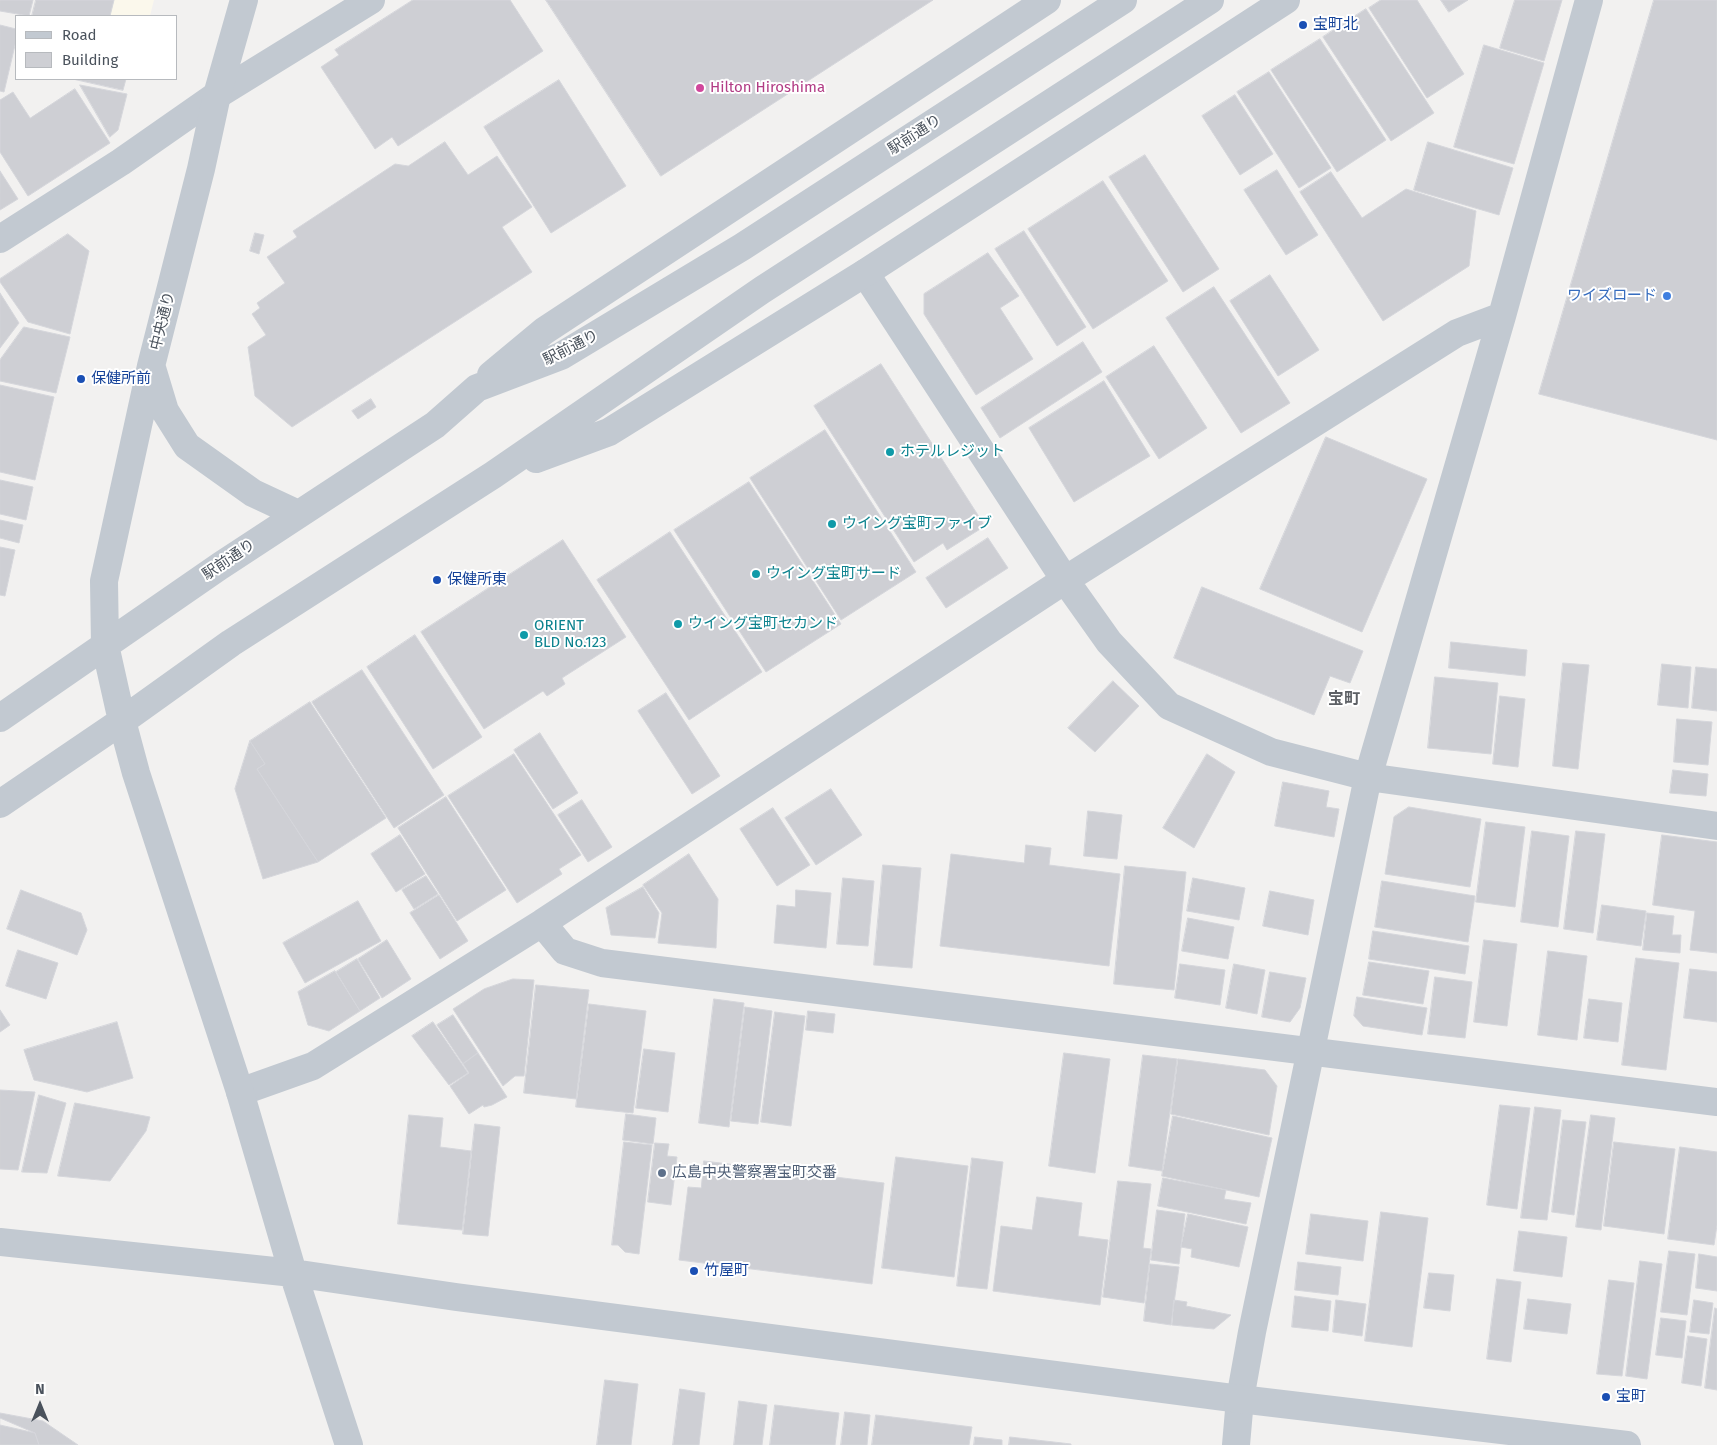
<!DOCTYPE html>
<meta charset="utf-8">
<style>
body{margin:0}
#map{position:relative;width:1717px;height:1445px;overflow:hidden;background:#f2f1f0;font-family:"Fira Sans",sans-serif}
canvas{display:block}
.legend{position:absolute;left:15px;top:15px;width:162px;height:65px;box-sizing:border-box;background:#fff;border:1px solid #b7babe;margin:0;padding:6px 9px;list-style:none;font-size:15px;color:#4a525c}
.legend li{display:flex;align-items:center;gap:10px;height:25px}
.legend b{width:25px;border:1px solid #b7babe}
.north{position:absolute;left:15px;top:1380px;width:50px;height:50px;-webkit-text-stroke:4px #fff;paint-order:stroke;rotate:0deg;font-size:14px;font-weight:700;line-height:20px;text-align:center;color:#4a525c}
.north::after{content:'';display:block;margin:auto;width:18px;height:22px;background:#4a525c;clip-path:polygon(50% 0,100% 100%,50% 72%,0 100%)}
</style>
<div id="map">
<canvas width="1717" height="1445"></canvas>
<ul class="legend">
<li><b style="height:6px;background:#c2c9d1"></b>Road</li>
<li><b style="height:14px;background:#cecfd4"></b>Building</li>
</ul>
<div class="north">N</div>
</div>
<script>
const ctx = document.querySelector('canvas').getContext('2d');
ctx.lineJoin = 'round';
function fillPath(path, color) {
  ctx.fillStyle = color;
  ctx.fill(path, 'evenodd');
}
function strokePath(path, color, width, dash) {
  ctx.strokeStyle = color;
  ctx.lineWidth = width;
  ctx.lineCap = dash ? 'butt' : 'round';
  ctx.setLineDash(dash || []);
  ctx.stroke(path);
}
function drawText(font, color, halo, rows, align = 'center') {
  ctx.font = font + ' "Fira Sans","Noto Sans JP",sans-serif';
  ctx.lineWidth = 4;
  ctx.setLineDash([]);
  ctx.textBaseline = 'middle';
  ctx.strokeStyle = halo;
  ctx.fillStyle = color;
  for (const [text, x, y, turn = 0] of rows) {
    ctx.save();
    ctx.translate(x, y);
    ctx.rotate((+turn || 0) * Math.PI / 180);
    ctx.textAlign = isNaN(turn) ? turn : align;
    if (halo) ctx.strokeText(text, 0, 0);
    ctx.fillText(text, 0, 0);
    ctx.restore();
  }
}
fillPath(new Path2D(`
 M 36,0 L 154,0 L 150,16 L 32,16 Z`), '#fbf8ec');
const building = new Path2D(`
 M 0,0 L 33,0 L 29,16 L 0,11 Z
 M 36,0 L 114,0 L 110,16 L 32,16 Z
 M 413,0 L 510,0 L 543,51 L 398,146 L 392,137 L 375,149 L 321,67 L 339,55 L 335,50 Z
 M 546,0 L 933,0 L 661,176 Z
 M 1381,0 L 1417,0 L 1464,74 L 1427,98 L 1369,8 Z
 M 1441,0 L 1468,0 L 1449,12 Z
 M 1515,0 L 1562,0 L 1544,61 L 1500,48 Z
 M 1654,0 L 1717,0 L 1717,440 L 1539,394 Z
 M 1366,9 L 1434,113 L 1391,141 L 1323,37 Z
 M 0,25 L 16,29 L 16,41 L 4,92 L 0,91 Z
 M 1320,39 L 1386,140 L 1337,172 L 1271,70 Z
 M 1484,45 L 1544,63 L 1514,164 L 1454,147 Z
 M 1269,72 L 1331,168 L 1299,188 L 1237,92 Z
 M 73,79 L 126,79 L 123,90 Z
 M 559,80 L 626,186 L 551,233 L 484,127 Z
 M 80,85 L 127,94 L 118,130 L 110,137 Z
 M 75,89 L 110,143 L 28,196 L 0,152 L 0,100 L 13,92 L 30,118 Z
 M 1235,95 L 1273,154 L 1240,175 L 1202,116 Z
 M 445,142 L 468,175 L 497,156 L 532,207 L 502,227 L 532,272 L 292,427 L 255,396 L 248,347 L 266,335 L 252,314 L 260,308 L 257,303 L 285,283 L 267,257 L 297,237 L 293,231 L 395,164 L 408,166 Z
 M 1428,142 L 1513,168 L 1499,215 L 1414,190 Z
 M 1145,155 L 1219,269 L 1183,292 L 1109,177 Z
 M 1277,170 L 1318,235 L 1286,255 L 1244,190 Z
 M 0,171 L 18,199 L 0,210 Z
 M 1331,172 L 1362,218 L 1406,189 L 1476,211 L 1469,266 L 1383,321 L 1300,192 Z
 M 1103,181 L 1168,281 L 1093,329 L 1028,229 Z
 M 1024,231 L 1086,327 L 1057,346 L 995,249 Z
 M 255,233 L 264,235 L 259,254 L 250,251 Z
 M 68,234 L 89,251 L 70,334 L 28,322 L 0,282 L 0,279 Z
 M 988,253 L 1019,296 L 1000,308 L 1033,359 L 976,395 L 924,314 L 924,294 Z
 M 1270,275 L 1319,350 L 1278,376 L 1230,301 Z
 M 1214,287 L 1290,403 L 1241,433 L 1166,318 Z
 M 0,293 L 19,323 L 0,348 Z
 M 24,327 L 70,337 L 56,393 L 0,381 L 0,360 Z
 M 1083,342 L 1102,372 L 1000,438 L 981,408 Z
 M 1154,346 L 1207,428 L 1159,459 L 1106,377 Z
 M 881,364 L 985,526 L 947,550 L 943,543 L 914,562 L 814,406 Z
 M 1104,381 L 1150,456 L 1074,502 L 1029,428 Z
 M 0,385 L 54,397 L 35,480 L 0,472 Z
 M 371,399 L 376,407 L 358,419 L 352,411 Z
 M 825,430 L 916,572 L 841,620 L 750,478 Z
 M 1326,437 L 1427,479 L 1362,632 L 1260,589 Z
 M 0,480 L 33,487 L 26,520 L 0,514 Z
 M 749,482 L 841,624 L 766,672 L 674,530 Z
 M 0,520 L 23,525 L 19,543 L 0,538 Z
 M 670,532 L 762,672 L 689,720 L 597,580 Z
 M 988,538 L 1008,568 L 946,608 L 926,578 Z
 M 563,540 L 626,637 L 562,678 L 565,684 L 547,696 L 543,691 L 484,729 L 421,632 Z
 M 0,547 L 15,550 L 5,596 L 0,595 Z
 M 1202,587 L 1363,651 L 1350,683 L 1330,676 L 1314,715 L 1174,658 Z
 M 415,635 L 482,737 L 433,769 L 367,667 Z
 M 1451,642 L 1527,650 L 1525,676 L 1449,668 Z
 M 1563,663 L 1589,665 L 1578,769 L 1553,766 Z
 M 1662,664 L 1691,667 L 1688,708 L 1658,705 Z
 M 1696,667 L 1717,669 L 1717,711 L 1692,708 Z
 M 362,670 L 444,795 L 394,828 L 312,702 Z
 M 1435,677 L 1498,683 L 1491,754 L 1428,748 Z
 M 1113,681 L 1139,706 L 1095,752 L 1068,728 Z
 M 666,693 L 720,776 L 692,794 L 638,711 Z
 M 1500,696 L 1525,699 L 1518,767 L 1493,764 Z
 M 310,702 L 386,818 L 318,862 L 257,769 L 265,764 L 250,741 Z
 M 1677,719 L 1712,722 L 1708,765 L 1674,762 Z
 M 540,733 L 578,793 L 553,809 L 514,750 Z
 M 250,741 L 265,764 L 257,769 L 318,862 L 263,879 L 235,789 Z
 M 514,754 L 581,855 L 559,869 L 562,874 L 517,903 L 448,796 Z
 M 1207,754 L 1235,772 L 1194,848 L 1163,828 Z
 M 1673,770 L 1708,774 L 1706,796 L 1670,793 Z
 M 1283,782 L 1329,791 L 1326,807 L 1339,809 L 1334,837 L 1275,826 Z
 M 831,789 L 862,835 L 816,865 L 785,818 Z
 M 446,797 L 506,890 L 457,921 L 398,828 Z
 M 582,800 L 612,847 L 588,862 L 558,815 Z
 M 1409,807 L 1481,819 L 1470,887 L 1385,874 L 1394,817 Z
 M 773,808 L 810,865 L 777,886 L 740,829 Z
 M 1088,811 L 1122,815 L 1117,859 L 1084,856 Z
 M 1486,822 L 1525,827 L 1515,907 L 1476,902 Z
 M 1532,831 L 1569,836 L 1558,927 L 1521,922 Z
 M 1576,831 L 1605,834 L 1593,933 L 1564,929 Z
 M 400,835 L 425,874 L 396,892 L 371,854 Z
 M 1662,835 L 1717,842 L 1717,953 L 1690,950 L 1695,911 L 1653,905 Z
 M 1026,845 L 1051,848 L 1049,865 L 1120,874 L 1109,966 L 940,946 L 951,854 L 1024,863 Z
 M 689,854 L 718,899 L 716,948 L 658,943 L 662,913 L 643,885 Z
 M 883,865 L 921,868 L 912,968 L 874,965 Z
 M 1125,866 L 1186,872 L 1174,990 L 1114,984 Z
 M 426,876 L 438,894 L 414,909 L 402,890 Z
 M 843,878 L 874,881 L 868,946 L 837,944 Z
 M 1193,878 L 1245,888 L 1239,920 L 1187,911 Z
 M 1382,881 L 1475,896 L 1468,942 L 1375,927 Z
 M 643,887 L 659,913 L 655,938 L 611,935 L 606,908 Z
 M 21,890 L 81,913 L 87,930 L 77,955 L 7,929 Z
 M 796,890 L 831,893 L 826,948 L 774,943 L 777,905 L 795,907 Z
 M 1270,891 L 1314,900 L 1308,935 L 1263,926 Z
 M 439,895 L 468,941 L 440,959 L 410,913 Z
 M 358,901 L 381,941 L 305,983 L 283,943 Z
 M 1602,905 L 1646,911 L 1641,946 L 1597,940 Z
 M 1647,913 L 1674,916 L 1672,935 L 1681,935 L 1680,953 L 1643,950 Z
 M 1188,918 L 1234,927 L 1228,959 L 1182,951 Z
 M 1373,931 L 1469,946 L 1465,974 L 1369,959 Z
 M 387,940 L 411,979 L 382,998 L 358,959 Z
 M 1484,940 L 1517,944 L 1507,1026 L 1474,1022 Z
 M 18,950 L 58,963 L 46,999 L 6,986 Z
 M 1548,951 L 1587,956 L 1577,1040 L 1538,1035 Z
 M 1636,958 L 1679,963 L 1666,1070 L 1622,1065 Z
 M 357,959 L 380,998 L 360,1011 L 336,972 Z
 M 1369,962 L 1429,971 L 1423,1004 L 1363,995 Z
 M 1180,964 L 1225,970 L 1220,1005 L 1175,998 Z
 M 1234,964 L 1265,970 L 1257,1014 L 1226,1008 Z
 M 1690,969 L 1717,972 L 1717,1022 L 1684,1018 Z
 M 335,971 L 360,1011 L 329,1031 L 308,1025 L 298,992 Z
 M 1270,972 L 1306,978 L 1300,1008 L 1290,1022 L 1262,1017 Z
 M 1435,977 L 1472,982 L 1465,1038 L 1428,1034 Z
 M 513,979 L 534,980 L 524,1076 L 515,1076 L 503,1086 L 453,1009 L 484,989 Z
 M 536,985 L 589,990 L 576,1099 L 524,1093 Z
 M 1357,997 L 1427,1008 L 1422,1035 L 1363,1026 L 1354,1016 Z
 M 714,999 L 744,1003 L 729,1127 L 699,1123 Z
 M 1589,999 L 1622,1003 L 1618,1042 L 1584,1038 Z
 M 589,1004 L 646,1011 L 633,1113 L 576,1107 Z
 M 745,1007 L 772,1011 L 758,1124 L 731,1121 Z
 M 0,1010 L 10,1025 L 0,1032 Z
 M 808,1011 L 835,1014 L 833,1033 L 806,1030 Z
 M 775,1012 L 805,1016 L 791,1126 L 761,1122 Z
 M 453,1015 L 478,1053 L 463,1064 L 437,1025 Z
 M 117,1022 L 133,1078 L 87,1092 L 34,1080 L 24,1050 Z
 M 433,1022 L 468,1073 L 449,1085 L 412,1036 Z
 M 644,1049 L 675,1053 L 668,1112 L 636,1108 Z
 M 478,1053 L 507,1097 L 492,1105 L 484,1107 L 483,1105 L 469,1114 L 450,1086 L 469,1073 L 463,1064 Z
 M 1064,1053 L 1110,1059 L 1095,1173 L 1049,1166 Z
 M 1143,1055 L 1177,1059 L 1162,1171 L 1129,1166 Z
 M 1178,1059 L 1265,1070 L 1277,1086 L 1269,1135 L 1171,1114 Z
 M 0,1090 L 35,1092 L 18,1170 L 0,1169 Z
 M 39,1095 L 66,1103 L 47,1173 L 22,1172 Z
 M 75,1103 L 150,1117 L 146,1131 L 110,1181 L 58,1176 Z
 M 1500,1105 L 1530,1108 L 1517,1209 L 1487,1205 Z
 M 1535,1107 L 1561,1110 L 1547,1220 L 1521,1218 Z
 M 626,1114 L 656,1118 L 653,1144 L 623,1140 Z
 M 409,1115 L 443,1118 L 440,1147 L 471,1151 L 462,1230 L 398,1224 Z
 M 1591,1115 L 1615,1118 L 1601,1230 L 1576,1227 Z
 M 1173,1116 L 1272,1138 L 1259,1197 L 1162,1176 Z
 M 1563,1120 L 1586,1122 L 1574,1215 L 1552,1212 Z
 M 475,1124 L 500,1127 L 488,1236 L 463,1234 Z
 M 624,1142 L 652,1145 L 639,1254 L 625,1252 L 618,1245 L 612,1245 Z
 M 1614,1142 L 1675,1149 L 1664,1234 L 1604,1226 Z
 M 655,1143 L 669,1144 L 667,1156 L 677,1157 L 671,1205 L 648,1202 Z
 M 1680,1147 L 1717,1152 L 1717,1225 L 1714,1245 L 1668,1239 Z
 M 896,1157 L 968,1166 L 954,1277 L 882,1268 Z
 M 972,1158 L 1003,1162 L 987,1289 L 957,1286 Z
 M 704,1161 L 884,1183 L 872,1284 L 679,1260 L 688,1187 L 701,1188 Z
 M 1163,1178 L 1226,1190 L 1224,1199 L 1251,1203 L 1246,1224 L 1158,1206 Z
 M 1118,1181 L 1151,1184 L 1143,1248 L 1151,1249 L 1144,1303 L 1103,1297 Z
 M 1037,1197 L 1082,1203 L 1078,1236 L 1108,1240 L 1100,1305 L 993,1291 L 1001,1226 L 1032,1230 Z
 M 1157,1210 L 1185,1214 L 1179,1264 L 1151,1260 Z
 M 1381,1212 L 1428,1218 L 1412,1347 L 1365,1341 Z
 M 1188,1214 L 1248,1227 L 1239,1267 L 1191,1257 L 1192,1249 L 1181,1247 Z
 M 1311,1214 L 1368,1221 L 1363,1261 L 1306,1254 Z
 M 1519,1231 L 1567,1237 L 1562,1277 L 1514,1271 Z
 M 1669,1251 L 1695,1254 L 1687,1315 L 1661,1312 Z
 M 1699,1254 L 1717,1257 L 1717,1291 L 1696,1288 Z
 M 1640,1261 L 1662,1264 L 1647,1379 L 1626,1376 Z
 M 1298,1262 L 1341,1267 L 1338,1295 L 1295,1290 Z
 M 1150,1264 L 1179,1267 L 1171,1325 L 1144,1321 Z
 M 1429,1273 L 1454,1275 L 1450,1311 L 1424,1308 Z
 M 1497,1279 L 1521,1282 L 1511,1362 L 1487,1359 Z
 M 1609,1280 L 1634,1283 L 1622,1376 L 1597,1374 Z
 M 1295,1296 L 1331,1301 L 1328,1331 L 1292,1327 Z
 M 1528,1299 L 1571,1304 L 1567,1334 L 1524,1329 Z
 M 1174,1300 L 1187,1302 L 1186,1306 L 1231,1315 L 1214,1329 L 1172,1325 Z
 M 1336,1300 L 1366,1304 L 1362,1336 L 1333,1332 Z
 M 1694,1300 L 1713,1303 L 1709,1334 L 1690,1332 Z
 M 1715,1308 L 1717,1309 L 1717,1390 L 1705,1388 Z
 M 1661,1318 L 1686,1321 L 1682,1358 L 1656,1355 Z
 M 1688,1336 L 1707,1339 L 1701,1386 L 1682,1383 Z
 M 605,1380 L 638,1384 L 631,1445 L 597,1445 Z
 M 680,1389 L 705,1393 L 699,1445 L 673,1445 Z
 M 739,1401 L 767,1405 L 762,1445 L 734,1445 Z
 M 775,1405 L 839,1413 L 835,1445 L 770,1445 Z
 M 845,1412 L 870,1415 L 867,1445 L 841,1445 Z
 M 0,1413 L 43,1421 L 78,1445 L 39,1445 L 35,1433 L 0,1425 Z
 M 876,1415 L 972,1427 L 969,1445 L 872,1445 Z
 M 0,1418 L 35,1433 L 39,1445 L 0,1445 Z
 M 975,1437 L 1002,1440 L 1002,1445 L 974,1445 Z
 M 1010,1437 L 1071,1444 L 1071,1445 L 1009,1445 Z`);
fillPath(building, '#cecfd4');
strokePath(building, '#d5d6db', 1);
strokePath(new Path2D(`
 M 0,239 L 121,162 L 217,95 L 371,0
 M 865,273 L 1065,580 L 1109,642 L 1169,706 L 1271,752 L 1368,777 L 1717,826
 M 542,923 L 565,951 L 602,963 L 1717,1102
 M 240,1092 L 313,1066 L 542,923 L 1065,580 L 1457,333 L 1502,316
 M 1236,1445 L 1240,1399 L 1252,1332 L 1368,777 L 1502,316 L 1589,0`), '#c2c9d1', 28);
strokePath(new Path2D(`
 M 244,0 L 217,95 L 201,169 L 151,366 L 104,581 L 105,645 L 122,721 L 136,773 L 240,1092 L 293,1273 L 349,1445
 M 152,368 L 165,411 L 187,446 L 253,493 L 298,514
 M 491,375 L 544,331 L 1047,0
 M 536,459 L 609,432 L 865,273 L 1286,0
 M 0,718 L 220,566 L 435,425 L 477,388 L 561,356 L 742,247 L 1123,0
 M 0,804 L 122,721 L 231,643 L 493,475 L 762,290 L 1210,0
 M 0,1242 L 293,1273 L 456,1297 L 1240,1399 L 1627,1445`), '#c2c9d1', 28);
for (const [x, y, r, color] of [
 [1303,25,5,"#1a4fb4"],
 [700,88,5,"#d1479c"],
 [1667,296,5,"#3f7fe0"],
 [81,379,5,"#1a4fb4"],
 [890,452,5,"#0f9aa8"],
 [832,524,5,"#0f9aa8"],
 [756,574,5,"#0f9aa8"],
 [437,580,5,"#1a4fb4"],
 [678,624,5,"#0f9aa8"],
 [524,635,5,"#0f9aa8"],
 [662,1173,5,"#5c6f8a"],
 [694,1271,5,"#1a4fb4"],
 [1606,1397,5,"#1a4fb4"]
]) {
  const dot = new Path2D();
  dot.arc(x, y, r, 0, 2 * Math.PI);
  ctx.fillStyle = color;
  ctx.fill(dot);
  strokePath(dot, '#fff', 2);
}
drawText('15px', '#164399', '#fff', [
 ["宝町北",1313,25],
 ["保健所前",91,379],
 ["保健所東",447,580],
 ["竹屋町",704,1271],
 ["宝町",1616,1397]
], 'left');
drawText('15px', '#b23c85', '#fff', [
 ["Hilton Hiroshima",710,88]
], 'left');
drawText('15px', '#4a525c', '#fff', [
 ["駅前通り",915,135,-33],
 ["中央通り",163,321,-76],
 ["駅前通り",571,348,-27],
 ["駅前通り",229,560,-34]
]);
drawText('15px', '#366cbe', '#fff', [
 ["ワイズロード",1657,296]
], 'right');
drawText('15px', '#0d838f', '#fff', [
 ["ホテルレジット",900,452],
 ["ウイング宝町ファイブ",842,524],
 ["ウイング宝町サード",766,574],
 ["ウイング宝町セカンド",688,624],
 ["ORIENT",534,626],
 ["BLD No.123",534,643]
], 'left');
drawText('15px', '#4e5e75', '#fff', [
 ["広島中央警察署宝町交番",672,1173]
], 'left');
drawText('bold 16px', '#5d6065', '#fff', [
 ["宝町",1344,700]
]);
</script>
